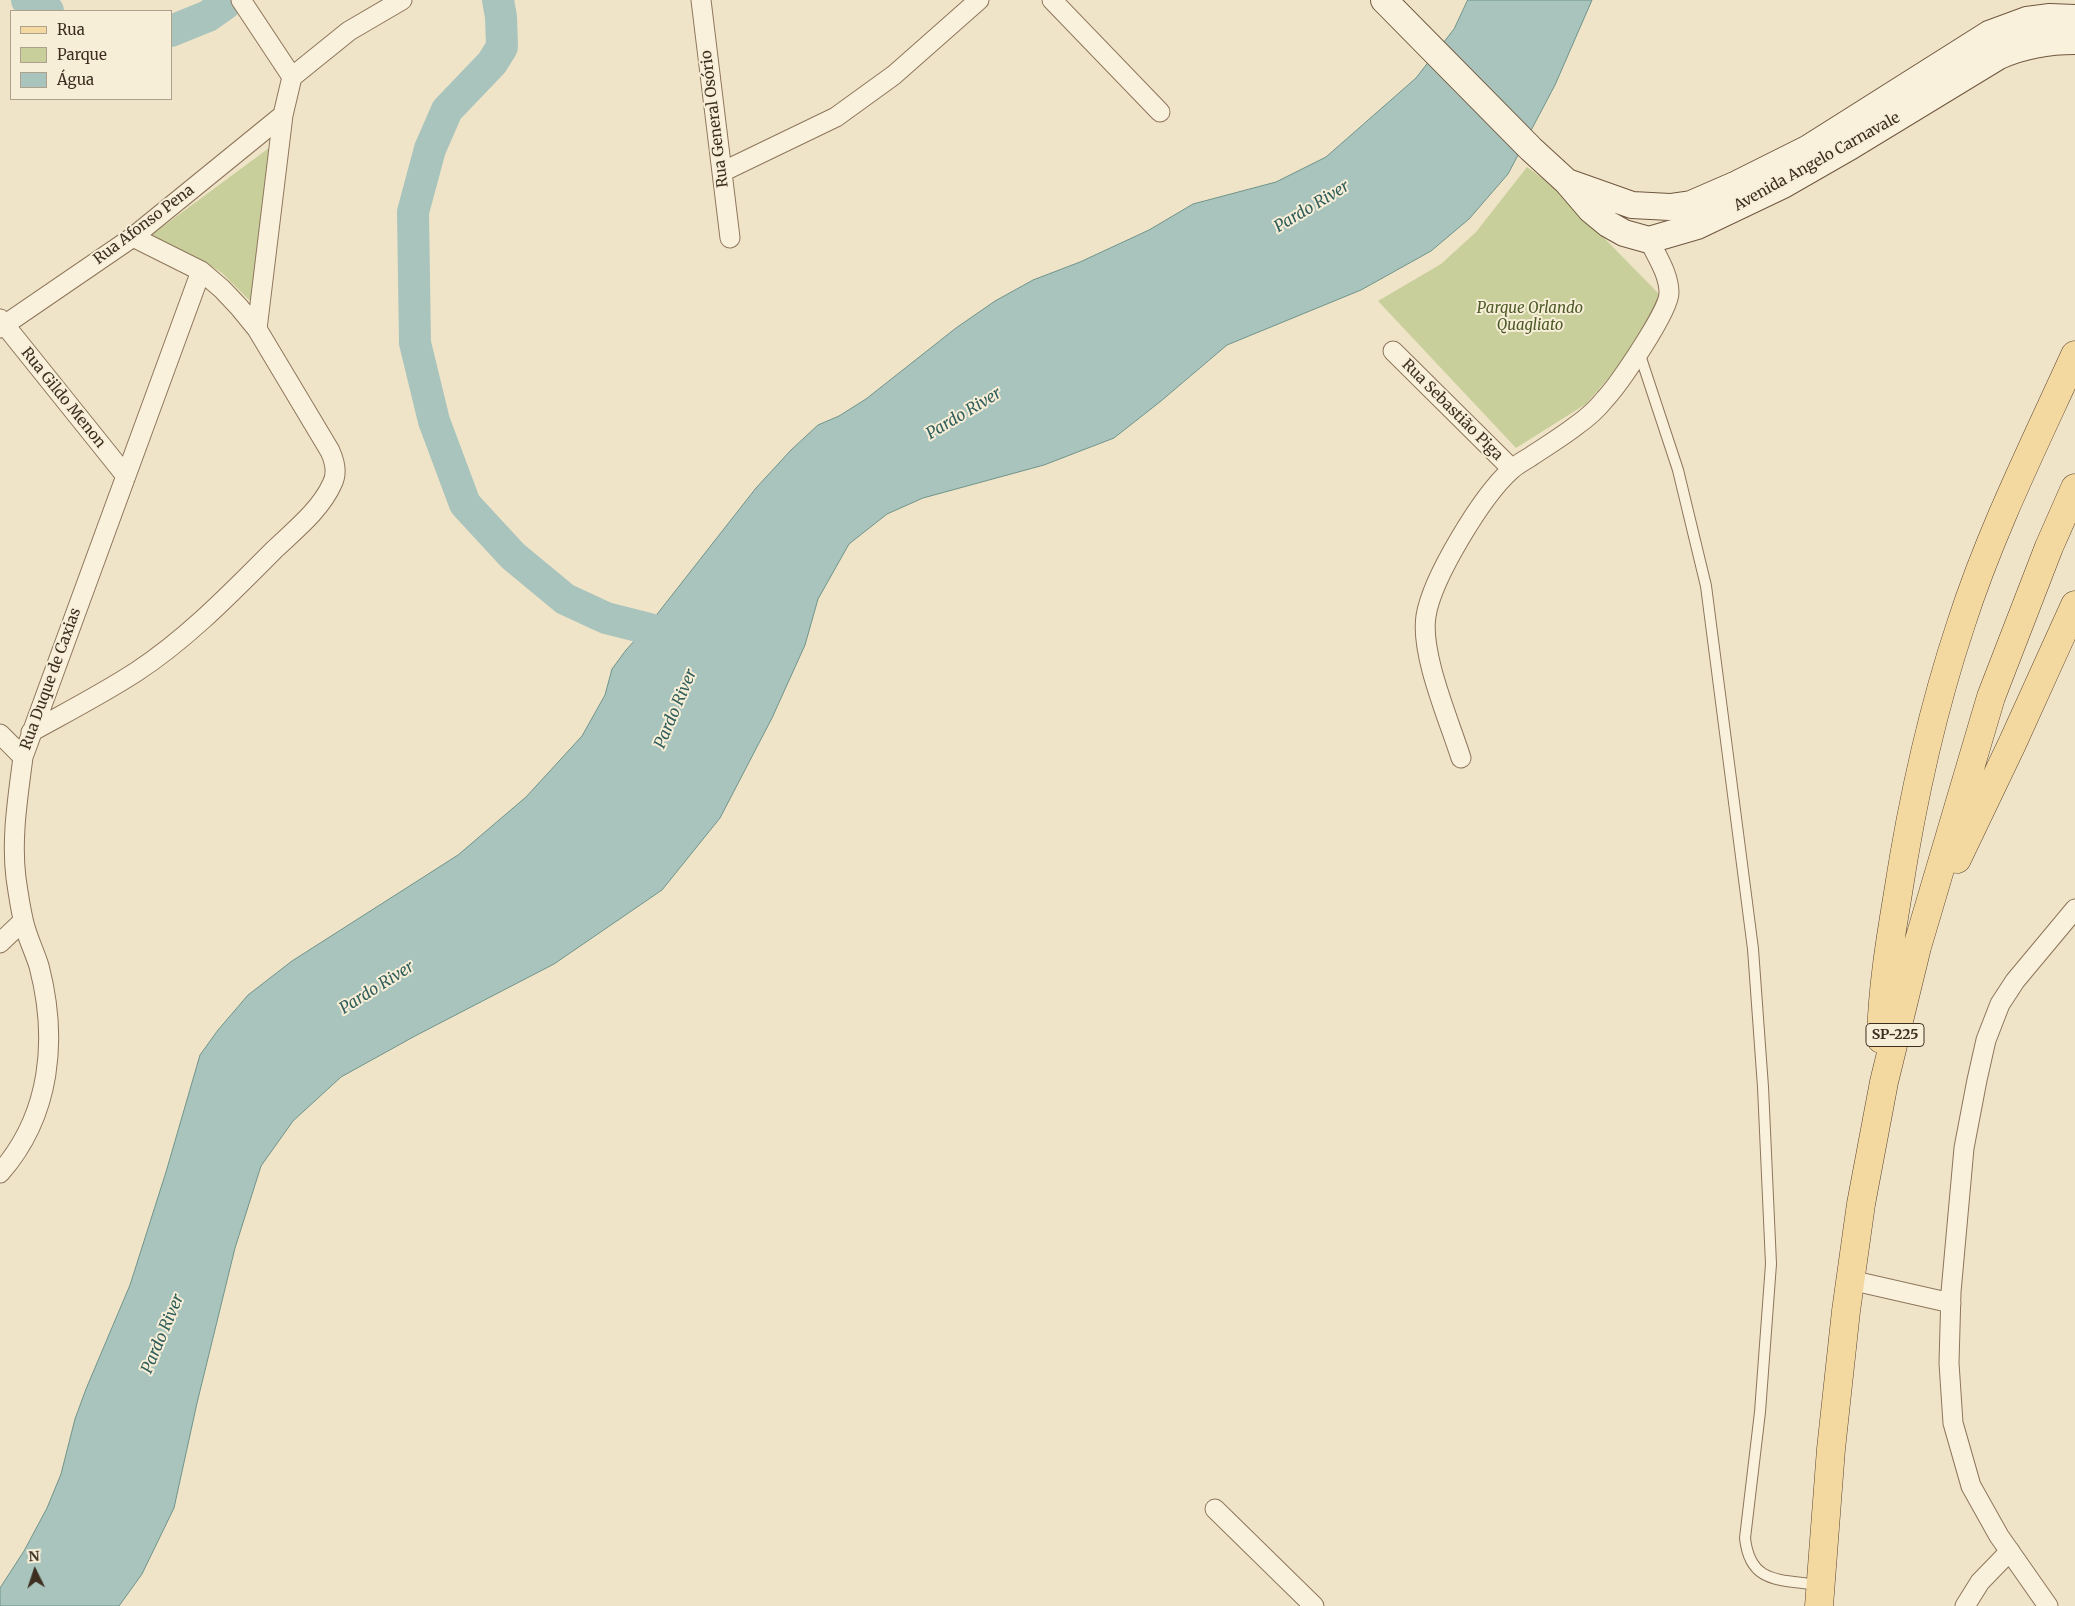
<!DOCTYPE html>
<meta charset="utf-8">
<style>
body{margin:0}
#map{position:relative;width:2075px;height:1606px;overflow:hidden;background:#f0e4c8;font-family:Merriweather,serif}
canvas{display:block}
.legend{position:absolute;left:10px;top:10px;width:162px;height:90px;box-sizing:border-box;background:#f7eed8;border:1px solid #ada18e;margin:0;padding:6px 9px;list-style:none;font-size:15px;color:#3d2e20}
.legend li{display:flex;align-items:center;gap:10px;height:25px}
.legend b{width:25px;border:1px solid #ada18e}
.north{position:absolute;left:10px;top:1546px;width:50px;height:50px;-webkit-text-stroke:4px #f7eed8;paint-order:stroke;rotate:356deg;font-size:14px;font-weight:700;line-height:20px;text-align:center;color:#3d2e20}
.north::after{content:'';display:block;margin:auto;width:18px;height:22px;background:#3d2e20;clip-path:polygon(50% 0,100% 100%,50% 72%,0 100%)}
</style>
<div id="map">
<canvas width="2075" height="1606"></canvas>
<ul class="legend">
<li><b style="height:6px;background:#f3d9a0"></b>Rua</li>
<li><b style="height:14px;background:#c9cf9b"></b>Parque</li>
<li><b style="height:14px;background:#a9c4bc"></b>Água</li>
</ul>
<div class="north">N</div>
</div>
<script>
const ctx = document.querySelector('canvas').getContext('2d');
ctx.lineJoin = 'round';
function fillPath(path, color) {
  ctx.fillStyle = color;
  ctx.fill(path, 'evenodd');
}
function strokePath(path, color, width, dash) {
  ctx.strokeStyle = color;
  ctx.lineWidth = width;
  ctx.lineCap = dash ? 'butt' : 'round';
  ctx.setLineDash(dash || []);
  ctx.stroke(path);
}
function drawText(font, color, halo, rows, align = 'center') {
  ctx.font = font + ' Merriweather,serif';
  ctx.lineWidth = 4;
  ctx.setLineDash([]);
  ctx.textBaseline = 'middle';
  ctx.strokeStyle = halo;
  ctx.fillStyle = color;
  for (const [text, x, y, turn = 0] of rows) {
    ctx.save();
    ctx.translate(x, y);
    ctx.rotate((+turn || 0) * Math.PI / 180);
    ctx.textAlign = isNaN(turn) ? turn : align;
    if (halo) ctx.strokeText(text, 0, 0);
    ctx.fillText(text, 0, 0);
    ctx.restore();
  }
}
fillPath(new Path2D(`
 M 277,142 L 252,303 L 222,273 L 200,259 L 150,236 Z
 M 1527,167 L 1553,186 L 1662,297 L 1656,313 L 1617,368 L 1586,404 L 1516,448 L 1378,301 L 1441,264 L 1476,232 Z`), '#c9cf9b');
const water = new Path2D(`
 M 1468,0 L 1592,0 L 1555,85 L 1508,174 L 1469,219 L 1431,251 L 1361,290 L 1227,345 L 1161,401 L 1114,438 L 1044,465 L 923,498 L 887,514 L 849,544 L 818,599 L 805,645 L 772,718 L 720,818 L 662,890 L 554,964 L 415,1036 L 341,1077 L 293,1121 L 261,1166 L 235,1248 L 197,1403 L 174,1508 L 142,1574 L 119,1606 L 0,1606 L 0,1588 L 24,1551 L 47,1508 L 61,1474 L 75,1419 L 86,1389 L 130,1285 L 166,1172 L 200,1055 L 218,1030 L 248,995 L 292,961 L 458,855 L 526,797 L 582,736 L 605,695 L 612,669 L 626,650 L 647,627 L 756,488 L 791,450 L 818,425 L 839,416 L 866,399 L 956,328 L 995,301 L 1033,280 L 1080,262 L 1149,230 L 1193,204 L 1276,182 L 1326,157 L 1416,78 L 1454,29 Z`);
fillPath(water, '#a9c4bc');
strokePath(water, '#6f938a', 1);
strokePath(new Path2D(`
 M 27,0 L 36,7 L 48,11
 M 498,0 L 501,17 L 502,47 L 492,63 L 447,110 L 430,149 L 413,212 L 415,343 L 434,421 L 465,504 L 513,556 L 565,599 L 606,618 L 689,639
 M 171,31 L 208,16 L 225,4`), '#a9c4bc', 32);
const service = new Path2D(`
 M 1639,352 L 1678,470 L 1706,586 L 1753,949 L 1763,1087 L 1771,1264 L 1760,1412 L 1745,1538 C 1750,1585 1781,1579 1819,1585`);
const minor = new Path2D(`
 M 241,0 L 292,77
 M 701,0 L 730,238
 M 1052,0 L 1160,112
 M 722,172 L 836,117 L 894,75 L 979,0
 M 0,319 L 126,476
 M 0,328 L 133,237 L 283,115
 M 257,329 L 283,115 L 292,77 L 349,31 L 402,0
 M 1393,351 L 1512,469
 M 31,732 C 67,712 102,694 136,672 C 188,638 232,592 275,549 C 295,530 321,509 332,484 C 338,473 335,462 330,451 L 257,329 L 239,307 L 222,289 L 201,271 L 133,237
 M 0,734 L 23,757
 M 1461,758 C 1449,720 1420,654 1426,616 C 1432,578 1482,496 1511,470 C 1517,464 1526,460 1533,455 C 1548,445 1563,436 1577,425 C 1587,418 1597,409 1605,399 C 1619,384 1669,311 1669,293 C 1669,274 1657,257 1649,240
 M 0,943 L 23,921
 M 0,1173 C 51,1115 58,1039 39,966 C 34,950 26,935 23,919 C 20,906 18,892 16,878 C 11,838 18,797 23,757 L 201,271
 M 1850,1280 L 1951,1303
 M 1215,1509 L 1314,1606
 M 1965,1606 L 1980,1582 L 2010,1551
 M 2048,1606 L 1999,1536 L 1971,1486 L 1953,1423 L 1949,1363 L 1951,1292 L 1964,1148 L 1977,1080 L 1986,1040 L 2000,1004 L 2015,981 L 2075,909`);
const secondary = new Path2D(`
 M 1384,0 L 1531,149 L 1567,182 L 1591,210 L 1608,224 L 1624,233 L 1649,240 L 1697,226 L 1783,185 L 1851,146 L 1999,56 C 2024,45 2048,41 2075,41
 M 1567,182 L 1632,205 L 1670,207 L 1691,204 L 1737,184 L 1807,149 L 1989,34 L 2027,20 L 2050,17 L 2075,18`);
const primary = new Path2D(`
 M 1957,859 L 2012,744 L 2075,605
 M 1881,1039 C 1882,990 1890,941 1898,893 C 1912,802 1932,711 1961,624 C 1991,531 2035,443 2075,355
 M 1819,1606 L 1831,1449 L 1846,1311 L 1861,1204 L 1884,1082 L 1917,947 L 1991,697 L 2049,547 L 2075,488`);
strokePath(service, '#8d765c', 12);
strokePath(minor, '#8d765c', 21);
strokePath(secondary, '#6f573f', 28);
strokePath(primary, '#5b4430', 29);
strokePath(service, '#faf1dc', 10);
strokePath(minor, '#faf1dc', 19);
strokePath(secondary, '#faf1dc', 26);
strokePath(primary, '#f3d9a0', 28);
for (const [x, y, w] of [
 [1895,1035,58]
]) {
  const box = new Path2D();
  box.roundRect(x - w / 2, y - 11.5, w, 23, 4);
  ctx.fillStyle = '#f7eed8';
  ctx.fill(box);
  strokePath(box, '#3d2e20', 1);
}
drawText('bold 14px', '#3d2e20', null, [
 ["SP-225",1895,1035]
]);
drawText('15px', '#3d2e20', '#f7eed8', [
 ["Rua General Osório",715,119,-97],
 ["Avenida Angelo Carnavale",1817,162,-29],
 ["Rua Afonso Pena",144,225,-37],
 ["Rua Gildo Menon",63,398,51],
 ["Rua Sebastião Piga",1452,410,45],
 ["Rua Duque de Caxias",51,679,-70]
]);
drawText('italic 15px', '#4d5a26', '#f7eed8', [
 ["Parque Orlando",1530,309],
 ["Quagliato",1530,326]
]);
drawText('italic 16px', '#2f5d5a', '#f7eed8', [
 ["Pardo River",1312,207,-31],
 ["Pardo River",964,414,-31],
 ["Pardo River",676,709,-67],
 ["Pardo River",377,988,-32],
 ["Pardo River",163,1334,-67]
]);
</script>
